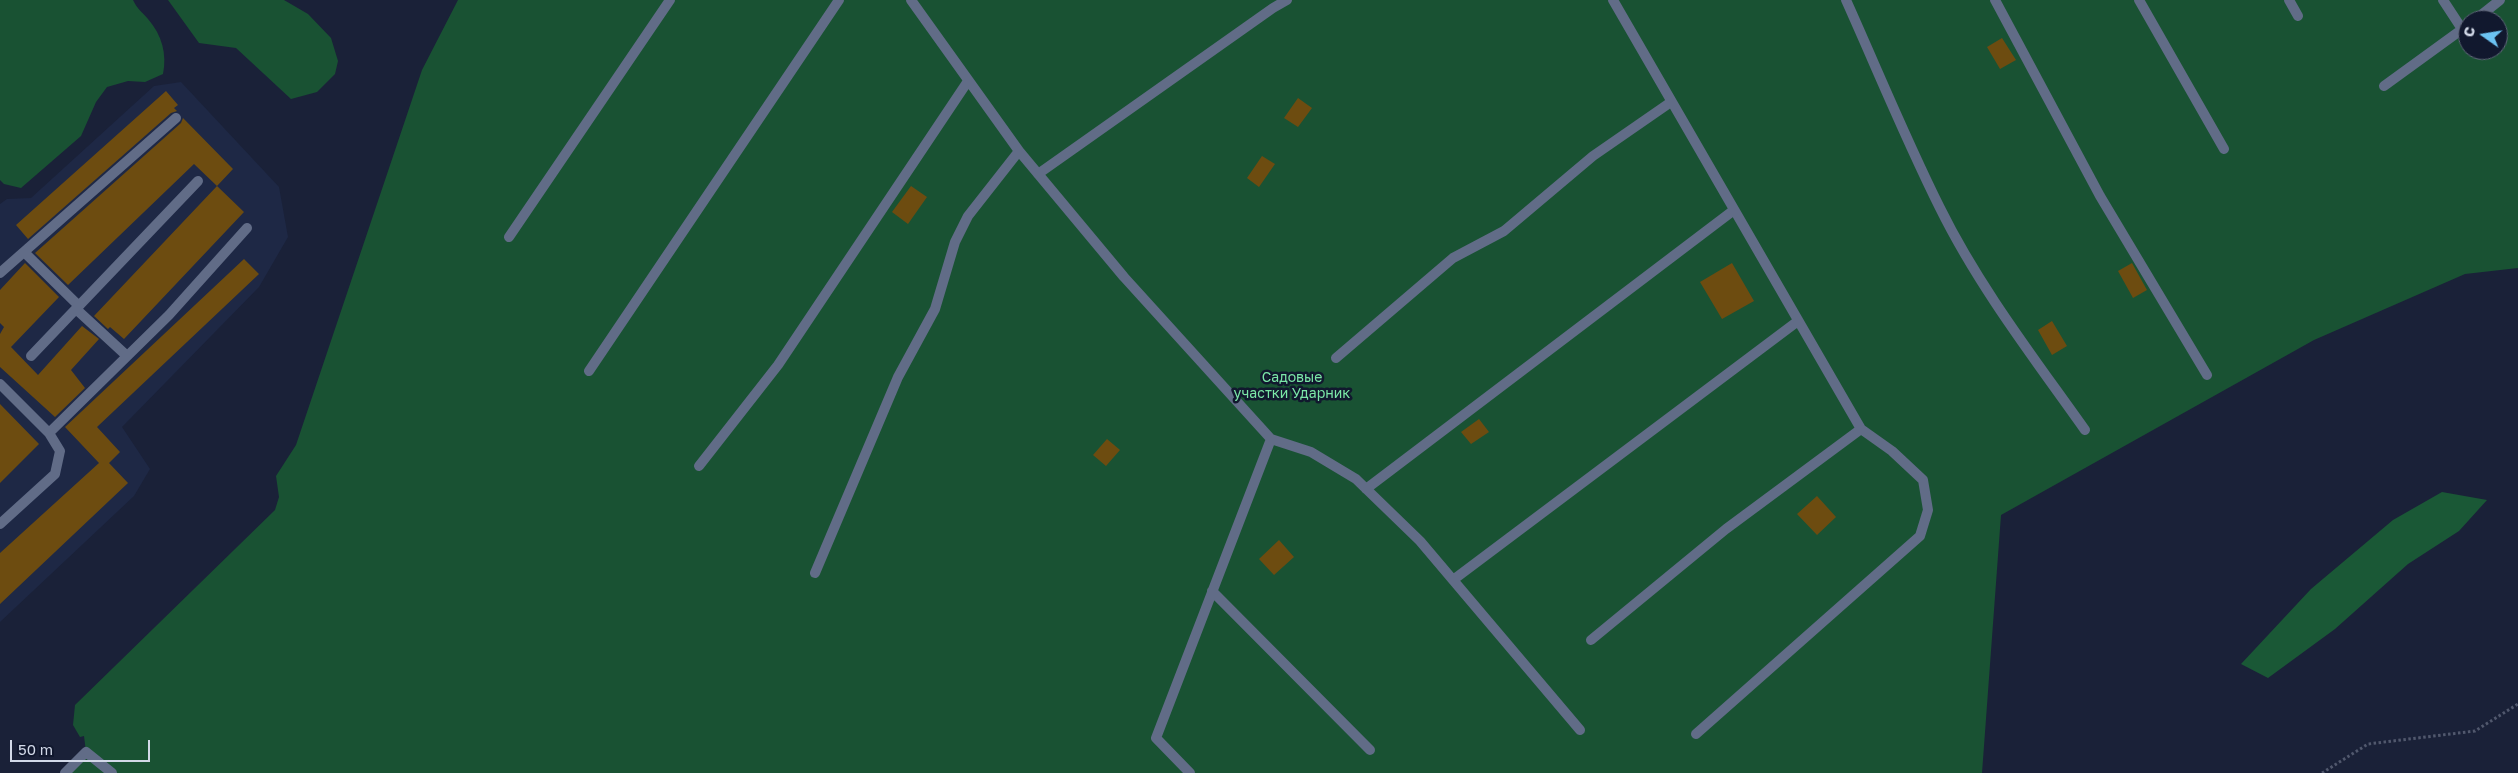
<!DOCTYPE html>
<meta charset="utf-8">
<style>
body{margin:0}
#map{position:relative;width:2518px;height:773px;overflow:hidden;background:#1a2138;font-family:"Golos Text",sans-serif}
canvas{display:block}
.north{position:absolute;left:2458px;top:10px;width:50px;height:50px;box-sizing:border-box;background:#11182e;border:1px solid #5e6578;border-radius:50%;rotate:283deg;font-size:14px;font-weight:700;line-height:20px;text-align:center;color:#d2d9e8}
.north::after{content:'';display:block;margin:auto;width:18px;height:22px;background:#6cc3f2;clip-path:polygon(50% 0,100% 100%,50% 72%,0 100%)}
.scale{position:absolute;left:10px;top:740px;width:140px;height:22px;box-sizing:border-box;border:2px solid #d2d9e8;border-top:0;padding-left:6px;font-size:15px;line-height:18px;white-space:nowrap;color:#d2d9e8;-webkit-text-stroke:4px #11182e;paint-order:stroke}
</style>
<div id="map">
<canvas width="2518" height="773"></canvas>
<div class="north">С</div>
<div class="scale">50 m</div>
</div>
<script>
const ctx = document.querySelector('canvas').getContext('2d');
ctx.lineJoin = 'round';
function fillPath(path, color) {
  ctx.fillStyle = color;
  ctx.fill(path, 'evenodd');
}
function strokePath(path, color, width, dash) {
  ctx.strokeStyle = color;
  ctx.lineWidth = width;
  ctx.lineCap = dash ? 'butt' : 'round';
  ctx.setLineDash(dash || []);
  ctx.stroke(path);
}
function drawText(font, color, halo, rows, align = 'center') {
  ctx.font = font + ' "Golos Text",sans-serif';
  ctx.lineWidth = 5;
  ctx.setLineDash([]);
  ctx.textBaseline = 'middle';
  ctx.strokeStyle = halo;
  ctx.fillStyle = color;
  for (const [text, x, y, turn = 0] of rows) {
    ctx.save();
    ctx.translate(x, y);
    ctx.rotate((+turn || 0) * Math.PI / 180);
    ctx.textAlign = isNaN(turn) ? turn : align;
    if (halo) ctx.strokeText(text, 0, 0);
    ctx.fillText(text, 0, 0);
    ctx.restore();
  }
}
fillPath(new Path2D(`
 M 181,82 L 279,187 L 288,237 L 259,287 L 122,427 L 150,469 L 134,496 L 0,622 L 0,204 L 7,199 L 31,198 L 154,86 Z`), '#1e2845');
fillPath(new Path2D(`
 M 0,0 L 133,0 C 137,9 142,12 148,19 C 162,35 167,54 163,74 L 145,82 L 128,81 L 107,87 L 96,102 L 81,136 L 21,188 L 4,184 L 0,180 Z
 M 168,0 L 284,0 L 308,14 L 331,38 L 338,61 L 335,74 L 317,92 L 291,99 L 236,48 L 199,43 Z
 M 458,0 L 2518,0 L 2518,268 L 2465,274 L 2314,340 L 2001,515 L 1982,773 L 66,773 L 86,752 L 84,736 L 80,737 L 73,725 L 75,705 L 275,510 L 279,497 L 276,476 L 296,445 L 422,70 ZM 2468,20 L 2498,20 L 2498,50 L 2468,50 Z`), '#195233');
fillPath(new Path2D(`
 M 2442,492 L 2487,500 L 2459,531 L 2408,564 L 2335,629 L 2268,678 L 2241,664 L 2311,589 L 2393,520 Z`), '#1a5836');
fillPath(new Path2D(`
 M 2002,38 L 2016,60 L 2000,69 L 1987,47 Z
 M 166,91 L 178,105 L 174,108 L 177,111 L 171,113 L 28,239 L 16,225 Z
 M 1298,98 L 1312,108 L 1298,127 L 1284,118 Z
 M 183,118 L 233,169 L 217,186 L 194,164 L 68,285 L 35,253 L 181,123 Z
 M 1262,156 L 1275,164 L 1259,187 L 1247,178 Z
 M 217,186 L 244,212 L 124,339 L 110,327 L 108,329 L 94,316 Z
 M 911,186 L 927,197 L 908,224 L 892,212 Z
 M 244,259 L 259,274 L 97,427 L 120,452 L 109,463 L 128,483 L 0,604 L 0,553 L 99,463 L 65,427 Z
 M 25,263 L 59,297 L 11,347 L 38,375 L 82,326 L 99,339 L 71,370 L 85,388 L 55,417 L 0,367 L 0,334 L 4,327 L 0,323 L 0,290 Z
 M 1732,263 L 1754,301 L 1722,319 L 1700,282 Z
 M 2132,263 L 2147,290 L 2133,298 L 2118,271 Z
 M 2052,321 L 2067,346 L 2052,355 L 2038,330 Z
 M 0,404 L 39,444 L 0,483 Z
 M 1479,419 L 1489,432 L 1471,444 L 1461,432 Z
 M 1107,439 L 1120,450 L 1106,466 L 1093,455 Z
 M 1817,496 L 1836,517 L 1817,535 L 1797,514 Z
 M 1279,540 L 1294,557 L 1274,575 L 1259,559 Z`), '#6d4c10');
strokePath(new Path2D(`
 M 2322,773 L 2368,744 L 2475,731 L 2518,704`), '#51586d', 3, [2.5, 2.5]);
strokePath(new Path2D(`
 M 911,0 L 1019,151 L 1124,277 L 1271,439 L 1156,738 L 1190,773
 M 1613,0 L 1861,429 L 1892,451 L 1923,480 L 1928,510 L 1920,536 L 1696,734
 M 1846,0 C 1877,69 1906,140 1940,208 C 1979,287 2034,358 2085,430
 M 1995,0 L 2100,196 L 2207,375
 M 2139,0 L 2224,149
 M 2289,0 L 2298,16
 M 2443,0 L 2462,29
 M 2475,20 L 2500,0
 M 2384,86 L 2468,25
 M 1038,174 L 1273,8 L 1287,0
 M 509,237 L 670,0
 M 24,252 L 79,306
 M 0,273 L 176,118
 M 76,309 L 127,356
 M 31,356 L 198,181
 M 1336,358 L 1453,258 L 1504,231 L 1593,156 L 1671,102
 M 589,371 L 839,0
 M 0,384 L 49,433 L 169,315 L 247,228
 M 1271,439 L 1311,452 L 1356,479 L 1420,541 L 1580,730
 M 699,466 L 778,365 L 968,81
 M 1366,489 L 1734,210
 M 0,524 L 55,474 L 60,451 L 49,433
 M 815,573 L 898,377 L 935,309 L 955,242 L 968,216 L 1019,151
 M 1453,580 L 1798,321
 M 1212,591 L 1370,750
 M 1591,640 L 1726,529 L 1861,429
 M 65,773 L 86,752 L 112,773`), '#616c87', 10);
drawText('14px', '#7be7a7', '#11182e', [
 ["Садовые",1292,378],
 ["участки Ударник",1292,394]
]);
</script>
